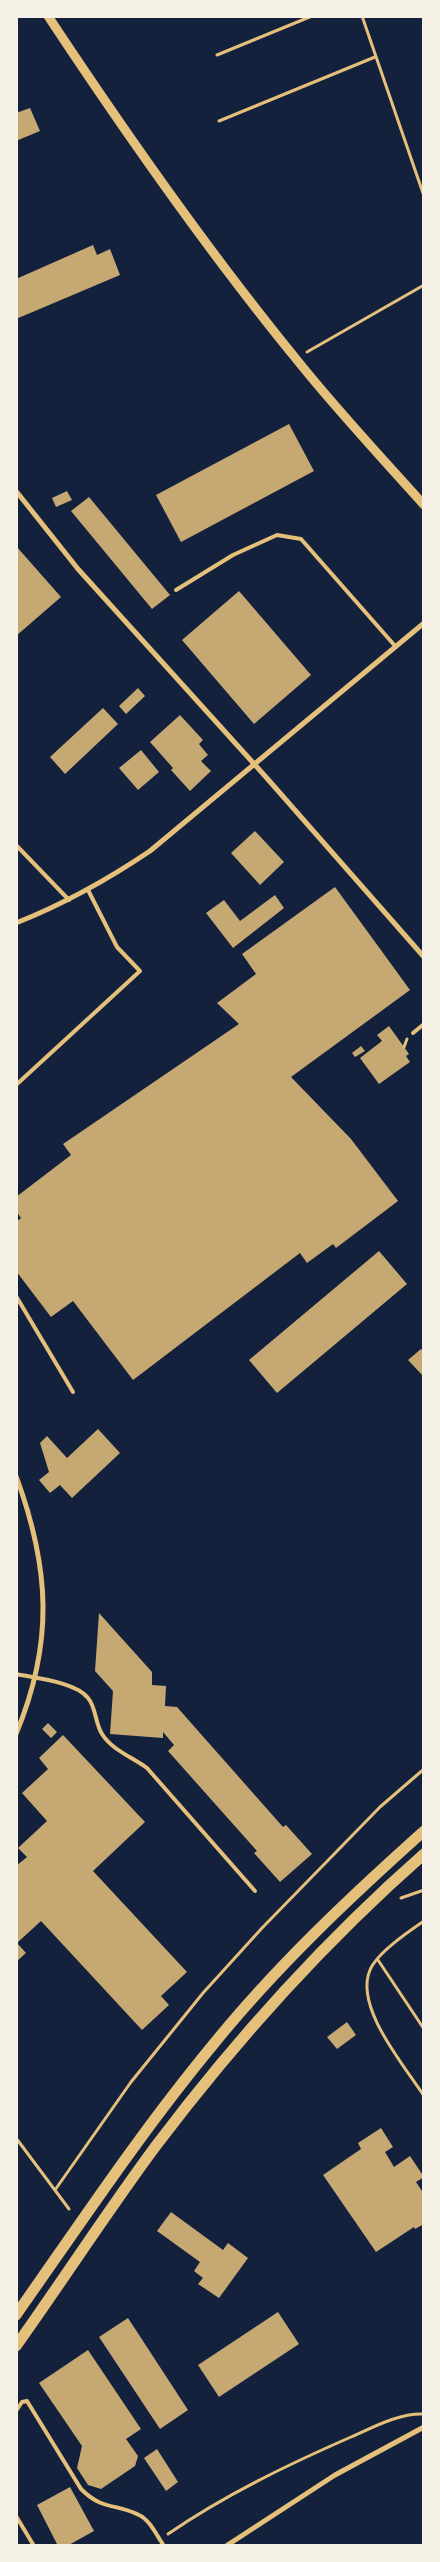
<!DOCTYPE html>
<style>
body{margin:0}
#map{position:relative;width:440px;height:2562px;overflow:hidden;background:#14213d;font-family:Ubuntu,sans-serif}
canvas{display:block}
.frame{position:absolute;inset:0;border:18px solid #f6f1e7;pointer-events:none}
</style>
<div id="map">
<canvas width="440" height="2562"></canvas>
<div class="frame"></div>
</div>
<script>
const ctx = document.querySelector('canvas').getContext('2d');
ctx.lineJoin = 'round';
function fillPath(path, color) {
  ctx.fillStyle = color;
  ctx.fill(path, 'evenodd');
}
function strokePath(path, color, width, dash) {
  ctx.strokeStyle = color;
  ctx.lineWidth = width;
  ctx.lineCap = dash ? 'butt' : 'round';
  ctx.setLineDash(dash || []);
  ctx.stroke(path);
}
fillPath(new Path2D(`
 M 30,108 L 40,131 L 16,141 L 16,113 Z
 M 93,245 L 97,255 L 110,249 L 120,275 L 16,319 L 16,279 Z
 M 289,424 L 314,471 L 181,542 L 156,495 Z
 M 67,491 L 72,500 L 56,507 L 52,498 Z
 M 89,497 L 170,595 L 152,609 L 71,511 Z
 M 16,546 L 61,597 L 16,636 Z
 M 239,591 L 311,675 L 254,724 L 182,640 Z
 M 138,688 L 145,696 L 126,714 L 119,706 Z
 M 103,708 L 118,724 L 65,774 L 50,757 Z
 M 180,715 L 203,740 L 199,744 L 208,755 L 201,761 L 211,771 L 190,791 L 171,770 L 173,768 L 150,742 Z
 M 141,750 L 159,772 L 138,790 L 119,768 Z
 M 255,831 L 284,862 L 260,885 L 231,853 Z
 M 335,887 L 410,990 L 291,1077 L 351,1139 L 398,1201 L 336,1248 L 333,1244 L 307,1263 L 300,1253 L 133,1380 L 73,1301 L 51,1317 L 16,1271 L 16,1222 L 21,1218 L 16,1211 L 16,1197 L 71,1155 L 63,1144 L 239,1024 L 217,1003 L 256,974 L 242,954 Z
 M 275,895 L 284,908 L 233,948 L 206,913 L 224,900 L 240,921 Z
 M 389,1026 L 409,1054 L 406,1056 L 410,1062 L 379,1084 L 360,1058 L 382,1041 L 377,1035 Z
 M 361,1046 L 365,1051 L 355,1057 L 352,1053 Z
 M 379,1251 L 407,1284 L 277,1393 L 249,1360 Z
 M 421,1349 L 424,1352 L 424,1377 L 408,1360 Z
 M 98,1429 L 120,1453 L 72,1498 L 60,1485 L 50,1493 L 39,1480 L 49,1472 L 40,1443 L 47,1436 L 67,1458 Z
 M 99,1613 L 152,1672 L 152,1685 L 166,1686 L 165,1706 L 177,1707 L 283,1827 L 286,1825 L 312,1854 L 280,1882 L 254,1853 L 257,1851 L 168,1751 L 174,1745 L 163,1732 L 163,1738 L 110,1734 L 113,1691 L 95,1671 Z
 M 48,1723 L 57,1732 L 51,1738 L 42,1729 Z
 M 63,1735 L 145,1822 L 93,1871 L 187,1972 L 161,1996 L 169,2005 L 142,2030 L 41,1921 L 17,1943 L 26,1953 L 16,1962 L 16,1866 L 27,1857 L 18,1848 L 47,1821 L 22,1793 L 48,1769 L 39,1758 Z
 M 347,2022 L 356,2035 L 337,2049 L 327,2037 Z
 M 381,2128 L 393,2147 L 385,2152 L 394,2167 L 410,2156 L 424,2177 L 416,2182 L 424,2194 L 424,2224 L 415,2229 L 414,2227 L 376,2252 L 323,2175 L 361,2149 L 358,2143 Z
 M 171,2212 L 223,2250 L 228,2243 L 248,2258 L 219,2298 L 198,2284 L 203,2278 L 194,2271 L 200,2262 L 157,2231 Z
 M 278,2312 L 299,2344 L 219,2397 L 198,2365 Z
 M 128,2318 L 188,2410 L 160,2429 L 99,2337 Z
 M 88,2350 L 141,2429 L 126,2439 L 138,2456 L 135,2466 L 101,2489 L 88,2485 L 77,2468 L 82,2446 L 39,2383 Z
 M 157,2449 L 178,2482 L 166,2491 L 144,2458 Z
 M 70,2487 L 94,2531 L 67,2546 L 58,2546 L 37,2505 Z`), '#c6a872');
strokePath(new Path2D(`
 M 362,16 L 424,196
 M 217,55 L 312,16
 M 219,121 L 375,57
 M 307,352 L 424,285
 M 404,1047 L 407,1039
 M 401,1898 L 424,1890
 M 424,1921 C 408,1932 377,1953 370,1970 C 354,2007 404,2065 424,2096
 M 378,1960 L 424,2029
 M 16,2138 L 69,2209
 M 55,2190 L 131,2082 L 203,1993 L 262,1928 L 380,1807 L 424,1769
 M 168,2534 C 225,2495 287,2465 351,2437 C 372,2428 399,2413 423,2414`), '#e5c07b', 3);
strokePath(new Path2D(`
 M 176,590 L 233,555 L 277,535 L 301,539 L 396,647
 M 16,845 L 69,900
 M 413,1033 L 424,1024
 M 16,1085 L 140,971 L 117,947 L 88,890
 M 16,1296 L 73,1392
 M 16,1674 C 35,1678 76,1682 88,1698 C 96,1707 95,1723 102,1734 C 112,1750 132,1757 147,1768 L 255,1891
 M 16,2411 L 22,2402 L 27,2401 L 81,2489 C 103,2511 116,2503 139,2515 C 150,2520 157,2536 164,2546
 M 16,2516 L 34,2546`), '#e5c07b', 4);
strokePath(new Path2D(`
 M 16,491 L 78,569 L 265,776 L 424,957
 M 16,923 C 64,904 107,880 150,851 L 424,623
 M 16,1476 C 50,1568 54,1643 16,1734
 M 226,2546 L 335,2475 L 424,2427`), '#e5c07b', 5);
strokePath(new Path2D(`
 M 48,16 C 126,134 207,250 297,360 C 337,410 381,457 424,505`), '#e5c07b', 9);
strokePath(new Path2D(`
 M 16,2315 C 80,2224 141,2132 212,2046 C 275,1968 349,1898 424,1831
 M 16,2346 C 63,2280 107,2212 155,2147 C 235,2041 324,1942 424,1854`), '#e5c07b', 11);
</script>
